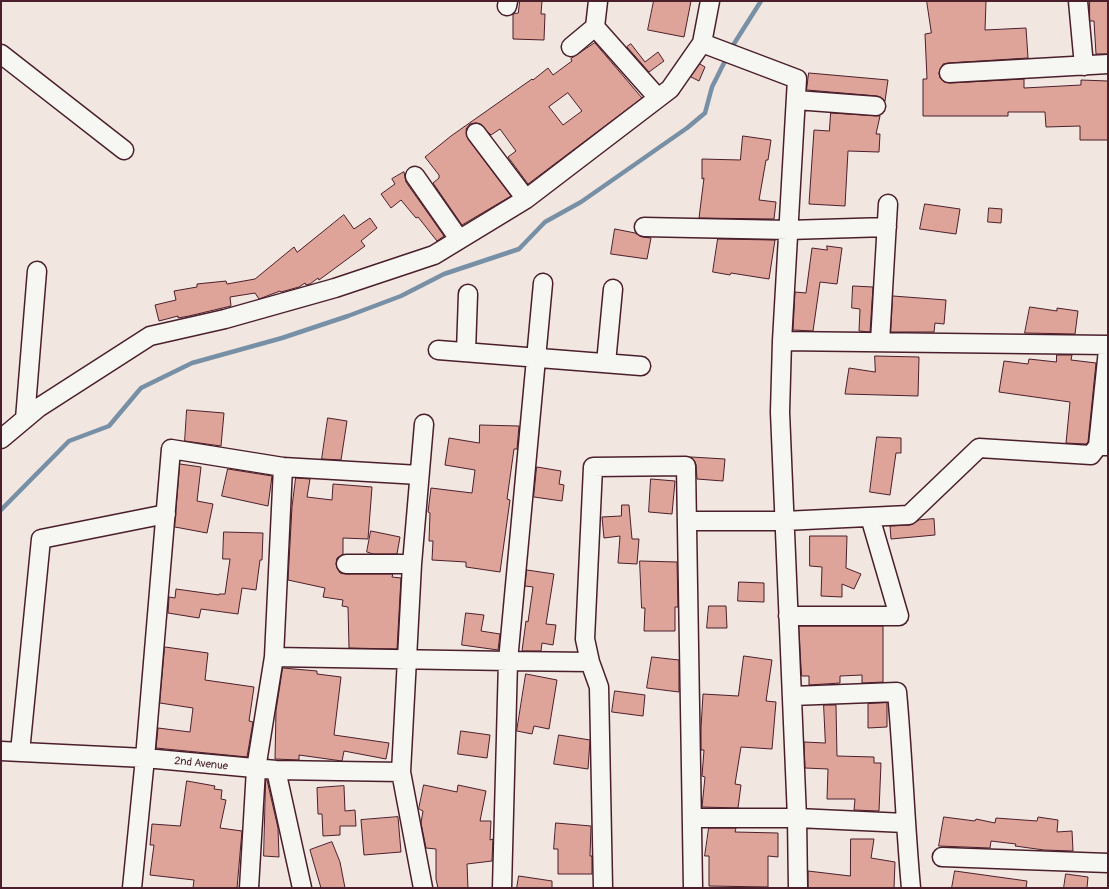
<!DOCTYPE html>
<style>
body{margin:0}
#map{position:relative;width:1109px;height:889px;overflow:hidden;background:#f1e6e0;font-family:Pangolin,sans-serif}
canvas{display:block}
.frame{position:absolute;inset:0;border:2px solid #4a1f2b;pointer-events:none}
</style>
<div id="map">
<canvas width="1109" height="889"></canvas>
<div class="frame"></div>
</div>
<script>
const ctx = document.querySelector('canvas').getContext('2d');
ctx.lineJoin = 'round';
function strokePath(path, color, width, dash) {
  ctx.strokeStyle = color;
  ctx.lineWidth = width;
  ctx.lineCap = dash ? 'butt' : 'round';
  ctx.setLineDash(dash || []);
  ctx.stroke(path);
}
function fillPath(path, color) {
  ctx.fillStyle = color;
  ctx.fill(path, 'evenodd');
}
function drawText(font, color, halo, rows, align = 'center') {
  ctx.font = font + ' Pangolin,sans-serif';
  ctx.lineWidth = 3.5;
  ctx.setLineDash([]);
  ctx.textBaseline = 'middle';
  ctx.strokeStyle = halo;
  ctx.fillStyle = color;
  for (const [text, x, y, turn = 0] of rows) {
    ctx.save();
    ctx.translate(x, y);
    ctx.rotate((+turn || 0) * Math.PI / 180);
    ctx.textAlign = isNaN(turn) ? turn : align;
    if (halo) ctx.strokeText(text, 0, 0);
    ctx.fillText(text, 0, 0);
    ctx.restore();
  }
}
strokePath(new Path2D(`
 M 730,50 L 761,1
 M 1,510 L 69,441 L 109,426 L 141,388 L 192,363 L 282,338 L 348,316 L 401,296 L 444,274 L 519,249 L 545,222 L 581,202 L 687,128 L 705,113 L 712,87 L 727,57`), '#7890a6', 4.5);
const building = new Path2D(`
 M 520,1 L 542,1 L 541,14 L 545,14 L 544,40 L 513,39 L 513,14 L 518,13 Z
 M 654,1 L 691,1 L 684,37 L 648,30 Z
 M 927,1 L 986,1 L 985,30 L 1026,28 L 1028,58 L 948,63 L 943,64 L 939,73 L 940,78 L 944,82 L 950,83 L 1024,79 L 1024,88 L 1081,85 L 1081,80 L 1108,81 L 1108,140 L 1080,140 L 1080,126 L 1046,127 L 1045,112 L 1008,112 L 1008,116 L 923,116 L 923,79 L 927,79 L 925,34 L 931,33 Z
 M 1090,1 L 1108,1 L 1108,54 L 1096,54 L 1094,21 L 1090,21 Z
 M 595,43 L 642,98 L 528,184 L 508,157 L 516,151 L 500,129 L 491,135 L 480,124 L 475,123 L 470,124 L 466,129 L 468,139 L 511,196 L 462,225 L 433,183 L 439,178 L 439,175 L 425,157 L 451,136 L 532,79 L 533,80 L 548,68 L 553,75 L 572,61 L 571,59 ZM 568,93 L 582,111 L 563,125 L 549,107 Z
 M 631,44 L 645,62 L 658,52 L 664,61 L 649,72 L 627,47 Z
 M 700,64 L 705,67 L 699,81 L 691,77 Z
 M 809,73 L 888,80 L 885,101 L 877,96 L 807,90 Z
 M 831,113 L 880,116 L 876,134 L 880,134 L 879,152 L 848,151 L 845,206 L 809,204 L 814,130 L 829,131 Z
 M 743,136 L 771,140 L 768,160 L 766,160 L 759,200 L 776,202 L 774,219 L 699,218 L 704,178 L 702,179 L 702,159 L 740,160 Z
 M 404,172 L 406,182 L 444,236 L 437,241 L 418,217 L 416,218 L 401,200 L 391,208 L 381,194 L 395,184 L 392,179 Z
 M 925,204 L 960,209 L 956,234 L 920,229 Z
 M 989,208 L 1002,209 L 1001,223 L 988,222 Z
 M 344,215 L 354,229 L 370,218 L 377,228 L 361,241 L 365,246 L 319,280 L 318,278 L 310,284 L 306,285 L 305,283 L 299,287 L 281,292 L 280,291 L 259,299 L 255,293 L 230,297 L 231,306 L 189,316 L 178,318 L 178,316 L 159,321 L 155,305 L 176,300 L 174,291 L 197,287 L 197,284 L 226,281 L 227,284 L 255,279 L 294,247 L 297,252 Z
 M 615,229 L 635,233 L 643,237 L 651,238 L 647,259 L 611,254 Z
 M 718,239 L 775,240 L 769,279 L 731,273 L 730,275 L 713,272 Z
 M 827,246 L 842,248 L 837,284 L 820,282 L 813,331 L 793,330 L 795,292 L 806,293 L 812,248 L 827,250 Z
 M 853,286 L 873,287 L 870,332 L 859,331 L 860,309 L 852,308 Z
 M 893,296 L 946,300 L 944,324 L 935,323 L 934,332 L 891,332 Z
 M 1030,307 L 1057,311 L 1057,308 L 1078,311 L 1075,334 L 1025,333 Z
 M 1057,355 L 1072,355 L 1071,360 L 1096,363 L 1088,442 L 1086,444 L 1066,443 L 1070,402 L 999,392 L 1004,361 L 1028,364 L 1029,359 L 1056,362 Z
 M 875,356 L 919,357 L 918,396 L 845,394 L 849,368 L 875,372 Z
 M 187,410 L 224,413 L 221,446 L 185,441 Z
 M 328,418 L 347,421 L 341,460 L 322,459 Z
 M 480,425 L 519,426 L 517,449 L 514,449 L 507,499 L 510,500 L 500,572 L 466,567 L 466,562 L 432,560 L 433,541 L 429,541 L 430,513 L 428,512 L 431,488 L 472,493 L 475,470 L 445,465 L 449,438 L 479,443 Z
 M 877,437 L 901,438 L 901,453 L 896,453 L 890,495 L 870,492 Z
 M 691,457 L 725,459 L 723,481 L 697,479 L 696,465 Z
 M 180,464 L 201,467 L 197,501 L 213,504 L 207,533 L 175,527 Z
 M 537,467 L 561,471 L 559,484 L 564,485 L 562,501 L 534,497 Z
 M 228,469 L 272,476 L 268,506 L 222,496 Z
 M 296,478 L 310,479 L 307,497 L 332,500 L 333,484 L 372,487 L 368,539 L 343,538 L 343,554 L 337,558 L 336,564 L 340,573 L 346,574 L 393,574 L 392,577 L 401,578 L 397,649 L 349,648 L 348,607 L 342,606 L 343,600 L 323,597 L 325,588 L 288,580 L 292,507 Z
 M 651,479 L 675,481 L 672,514 L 649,512 Z
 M 622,505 L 629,505 L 632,539 L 639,539 L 637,564 L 618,563 L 620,536 L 604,538 L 602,517 L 621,516 Z
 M 934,519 L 935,535 L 891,539 L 890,526 L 910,525 L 919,520 Z
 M 371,531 L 400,537 L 397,554 L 373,554 L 367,552 Z
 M 224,532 L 263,533 L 262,560 L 260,560 L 256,590 L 242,588 L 238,614 L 201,609 L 199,618 L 168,613 L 169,597 L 175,598 L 176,589 L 219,595 L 219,594 L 225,594 L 230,559 L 223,559 Z
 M 810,536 L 847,536 L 846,568 L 861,574 L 854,589 L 842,584 L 842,597 L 821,596 L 822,567 L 810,566 Z
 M 640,561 L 677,562 L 678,607 L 675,607 L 675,631 L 644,631 L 645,608 L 642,608 Z
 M 527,570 L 554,574 L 546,624 L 556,625 L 553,645 L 542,643 L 541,651 L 522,651 L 526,621 L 528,622 L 533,587 L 525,586 Z
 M 739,582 L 764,583 L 764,602 L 738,601 Z
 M 709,606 L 726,606 L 727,628 L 707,628 Z
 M 466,613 L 484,615 L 481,631 L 500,634 L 498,650 L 462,645 Z
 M 799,626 L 883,626 L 883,682 L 862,683 L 862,675 L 840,676 L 840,683 L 809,685 L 809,676 L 802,676 Z
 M 165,647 L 208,653 L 205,680 L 254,687 L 249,721 L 253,722 L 247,757 L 156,748 L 158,728 L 190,732 L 193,708 L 160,703 Z
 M 744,656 L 772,660 L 766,701 L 776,702 L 772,749 L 741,747 L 735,784 L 741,785 L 738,808 L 702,807 L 705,777 L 702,776 L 704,750 L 701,750 L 701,728 L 703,694 L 738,696 Z
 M 652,657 L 679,660 L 679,692 L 647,688 Z
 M 283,668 L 317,671 L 317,674 L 341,677 L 334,735 L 389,743 L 386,759 L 344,751 L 342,761 L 299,755 L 299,760 L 275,759 L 276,711 Z
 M 526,674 L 557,680 L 549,729 L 534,726 L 532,734 L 517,731 Z
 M 615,691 L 645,695 L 643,716 L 612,712 Z
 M 887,703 L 887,727 L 868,728 L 868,704 Z
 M 824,705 L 836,705 L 837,756 L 874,757 L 874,763 L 881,763 L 879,811 L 854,810 L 855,799 L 827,799 L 828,769 L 805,768 L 804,742 L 825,743 Z
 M 461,731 L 490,735 L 487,758 L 458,754 Z
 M 559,735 L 590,740 L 588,769 L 554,764 Z
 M 266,780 L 267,780 L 278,828 L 279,857 L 264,856 Z
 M 187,781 L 215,786 L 214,789 L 222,790 L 221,799 L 226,800 L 220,828 L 242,831 L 237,888 L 193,888 L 194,880 L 150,875 L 154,845 L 150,845 L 152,824 L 180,826 Z
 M 424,785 L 457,792 L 458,785 L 486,791 L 480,821 L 491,821 L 490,840 L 493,839 L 492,861 L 467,864 L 468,888 L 438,888 L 436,879 L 436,849 L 426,848 L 421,823 L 423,811 L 419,809 Z
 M 344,786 L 345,811 L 355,810 L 356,826 L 340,826 L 340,835 L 323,836 L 322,814 L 318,814 L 317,788 Z
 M 398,817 L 401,852 L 364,855 L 361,820 Z
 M 944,817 L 975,821 L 976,819 L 995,823 L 996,818 L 1037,821 L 1038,817 L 1058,820 L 1057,832 L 1072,831 L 1073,851 L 1044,850 L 1015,846 L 1016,844 L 991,841 L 990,848 L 939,846 Z
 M 556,823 L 591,826 L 590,856 L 592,856 L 592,874 L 558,874 L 558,849 L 554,849 Z
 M 709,828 L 736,828 L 735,832 L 778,833 L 778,857 L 768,856 L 768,887 L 709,886 L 709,856 L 705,856 Z
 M 851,839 L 874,839 L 871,858 L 895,862 L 894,888 L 808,888 L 808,871 L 850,876 Z
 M 332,842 L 340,862 L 345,888 L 321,888 L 310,850 Z
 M 955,871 L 1027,881 L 1026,888 L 952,888 Z
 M 1066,874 L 1088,877 L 1087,888 L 1064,888 Z
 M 519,876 L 552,881 L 552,888 L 517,888 Z`);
fillPath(building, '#dea499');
strokePath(building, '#4a1f2b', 1);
const minor = new Path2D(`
 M 1078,1 L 1084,66
 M 507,6 L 508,1
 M 595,27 L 598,1
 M 702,43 L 797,79 L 782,341 L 780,412 L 797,818 L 798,888
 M 571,47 L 595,27 L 658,98
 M 1,54 L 124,150
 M 949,73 L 1108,64
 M 796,100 L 876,106
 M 476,133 L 526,199
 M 415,176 L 459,239
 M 644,227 L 788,230 L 887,227
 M 543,283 L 508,661 L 590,662
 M 782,341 L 1108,345
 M 880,342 L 888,204
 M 438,350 L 641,366
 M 1108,350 L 1098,446 L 1108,446
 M 466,352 L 468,294
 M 606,363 L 613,289
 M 25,419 L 37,271
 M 1,439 L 38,408 L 150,336 L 225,319 L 335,288 L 434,255 L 526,199 L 670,89 L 702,43 L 710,1
 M 687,521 L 784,521 L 909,515 L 979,448 L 1091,455 L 1098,446
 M 346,564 L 412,564
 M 788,616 L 899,616 L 870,517
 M 274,657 L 508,661 L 502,888
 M 792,696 L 897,692 C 903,757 905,823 911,888
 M 1,751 L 145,758 L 276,770 L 401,772
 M 20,752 L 41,539 L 166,514
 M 276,770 L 302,888
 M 692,818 L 797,818 L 905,823
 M 942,857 L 1108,863
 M 132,888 L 145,758 L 171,449 L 283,467 L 419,475
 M 249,888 L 256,769 L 274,657 L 283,467
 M 423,888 L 401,772 L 412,564 L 424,424
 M 603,888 L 599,687 L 590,662 L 585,639 L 593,467 L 686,466 L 693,888`);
strokePath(minor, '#4a1f2b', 21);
strokePath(minor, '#f6f6f2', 18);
drawText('11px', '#4a1f2b', '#f6f6f2', [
 ["2nd Avenue",201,764,6]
]);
</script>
